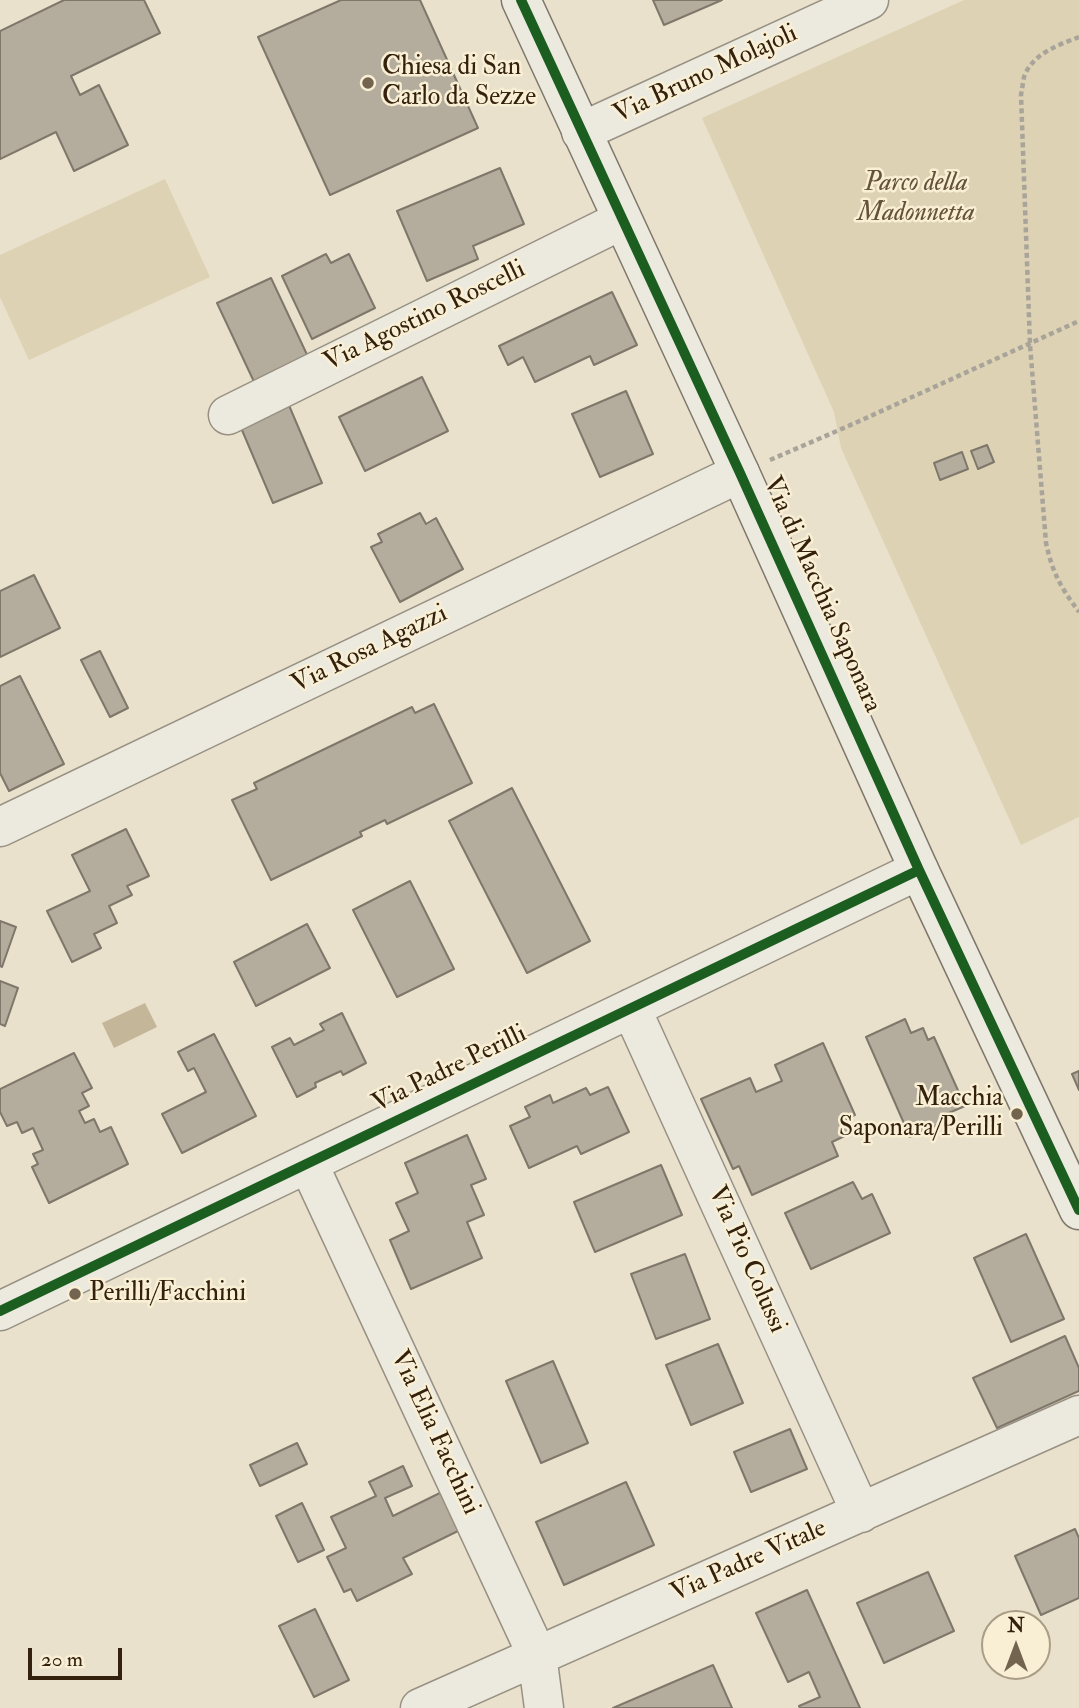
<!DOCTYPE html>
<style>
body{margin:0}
#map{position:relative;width:1079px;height:1708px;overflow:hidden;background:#e9e1cc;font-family:"IM FELL Double Pica",serif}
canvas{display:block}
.north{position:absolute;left:981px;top:1610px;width:70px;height:70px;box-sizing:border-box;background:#f9efd5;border:2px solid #aa9d85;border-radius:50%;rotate:0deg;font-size:19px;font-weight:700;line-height:28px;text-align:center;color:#33210e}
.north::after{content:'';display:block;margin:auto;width:24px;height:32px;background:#736450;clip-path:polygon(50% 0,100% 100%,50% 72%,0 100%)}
.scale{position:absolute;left:28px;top:1648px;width:94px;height:32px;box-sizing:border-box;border:4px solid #33210e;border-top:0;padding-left:9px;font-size:21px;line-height:24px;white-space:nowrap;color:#33210e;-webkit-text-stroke:5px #f9efd5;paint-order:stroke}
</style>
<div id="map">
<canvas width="1079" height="1708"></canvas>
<div class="north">N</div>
<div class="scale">20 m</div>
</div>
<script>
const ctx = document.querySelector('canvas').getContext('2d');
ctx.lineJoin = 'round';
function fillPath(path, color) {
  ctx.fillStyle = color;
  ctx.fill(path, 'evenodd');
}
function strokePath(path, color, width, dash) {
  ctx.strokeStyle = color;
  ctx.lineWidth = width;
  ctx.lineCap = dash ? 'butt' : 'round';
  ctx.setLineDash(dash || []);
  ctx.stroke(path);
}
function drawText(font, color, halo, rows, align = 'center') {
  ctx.font = font + ' "IM FELL Double Pica",serif';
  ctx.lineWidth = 5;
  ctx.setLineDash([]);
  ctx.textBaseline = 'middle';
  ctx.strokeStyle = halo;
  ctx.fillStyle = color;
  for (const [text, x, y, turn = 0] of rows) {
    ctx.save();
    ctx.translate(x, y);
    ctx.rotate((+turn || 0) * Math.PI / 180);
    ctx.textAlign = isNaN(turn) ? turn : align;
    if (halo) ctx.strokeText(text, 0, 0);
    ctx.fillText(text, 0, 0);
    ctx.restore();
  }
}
fillPath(new Path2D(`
 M 964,0 L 1079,0 L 1079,817 L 1021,845 L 841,448 L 834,412 L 702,118 Z
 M 165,179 L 210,277 L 29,360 L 0,297 L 0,255 Z`), '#ded2b4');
fillPath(new Path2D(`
 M 145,1003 L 157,1027 L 114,1048 L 102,1023 Z`), '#c4b699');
const building = new Path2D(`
 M 64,0 L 144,0 L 160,33 L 71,76 L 80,95 L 99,85 L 128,145 L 74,171 L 56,132 L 0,159 L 0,31 Z
 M 341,0 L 420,0 L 478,128 L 330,195 L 258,37 Z
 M 653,0 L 722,0 L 664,25 Z
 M 500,168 L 524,224 L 473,246 L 478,259 L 427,281 L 397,211 Z
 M 326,254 L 331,263 L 349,254 L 375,308 L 312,339 L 282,276 Z
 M 271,278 L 310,361 L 256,386 L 217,303 Z
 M 612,292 L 637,345 L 594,365 L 590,356 L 535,382 L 523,357 L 508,365 L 499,346 Z
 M 422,377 L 448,431 L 365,471 L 339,417 Z
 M 626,391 L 653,454 L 600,477 L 572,414 Z
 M 285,396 L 322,483 L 273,503 L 236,416 Z
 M 987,445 L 994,462 L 978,469 L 971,451 Z
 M 962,452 L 968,469 L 940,480 L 934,463 Z
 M 420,513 L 426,524 L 436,518 L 463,569 L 400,602 L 371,547 L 382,542 L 378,534 Z
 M 34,575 L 60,628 L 0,657 L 0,591 Z
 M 100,651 L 128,708 L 110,717 L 81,660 Z
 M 20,676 L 64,764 L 9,791 L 0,773 L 0,686 Z
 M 434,704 L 472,783 L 387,824 L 385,820 L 360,832 L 362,836 L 271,880 L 232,800 L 257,789 L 254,783 L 412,707 L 415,713 Z
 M 512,788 L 590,941 L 527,973 L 449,821 Z
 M 126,829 L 149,876 L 127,886 L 132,895 L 109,906 L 117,923 L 94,934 L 101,948 L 72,962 L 47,911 L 90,891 L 72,855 Z
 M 410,881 L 454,969 L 397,997 L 353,910 Z
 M 0,921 L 16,927 L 2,967 L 0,966 Z
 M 307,924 L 330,968 L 256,1006 L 234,962 Z
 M 0,981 L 18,988 L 5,1026 L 0,1024 Z
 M 342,1013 L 366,1063 L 343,1075 L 341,1071 L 315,1083 L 316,1087 L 297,1097 L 272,1047 L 290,1038 L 294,1045 L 324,1030 L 320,1024 Z
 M 905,1019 L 911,1033 L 923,1028 L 928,1040 L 934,1037 L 965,1106 L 944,1115 L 947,1121 L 910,1137 L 866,1037 Z
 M 214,1034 L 256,1116 L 182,1153 L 162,1114 L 206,1092 L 194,1068 L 188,1071 L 178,1052 Z
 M 823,1043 L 855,1115 L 846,1120 L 851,1133 L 832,1142 L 838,1156 L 752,1195 L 739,1166 L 733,1169 L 701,1099 L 750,1078 L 756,1092 L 782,1081 L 775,1065 Z
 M 74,1053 L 92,1088 L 82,1093 L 89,1106 L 79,1111 L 85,1123 L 94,1119 L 100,1132 L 111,1127 L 128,1164 L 49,1203 L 32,1167 L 38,1164 L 33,1154 L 43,1150 L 33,1128 L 22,1133 L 17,1122 L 7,1126 L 0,1112 L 0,1089 Z
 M 1079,1071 L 1079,1090 L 1072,1074 Z
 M 608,1087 L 629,1132 L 581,1154 L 577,1146 L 529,1168 L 510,1126 L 530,1117 L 525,1107 L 550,1095 L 553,1103 L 586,1088 L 590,1095 Z
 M 467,1135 L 486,1179 L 471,1185 L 484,1215 L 467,1222 L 482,1258 L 411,1289 L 390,1240 L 409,1231 L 396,1203 L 418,1193 L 405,1163 Z
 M 661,1165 L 682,1215 L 595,1252 L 574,1202 Z
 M 853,1182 L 862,1199 L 872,1194 L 890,1233 L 811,1269 L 785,1213 Z
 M 1026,1234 L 1064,1319 L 1011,1342 L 974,1258 Z
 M 685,1254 L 710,1319 L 656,1339 L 631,1274 Z
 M 1065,1336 L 1079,1368 L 1079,1391 L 997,1428 L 973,1378 Z
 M 718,1344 L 743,1403 L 691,1425 L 666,1365 Z
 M 553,1361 L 588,1443 L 541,1463 L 506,1381 Z
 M 790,1429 L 807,1469 L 751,1492 L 734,1452 Z
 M 297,1443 L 307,1464 L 260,1486 L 250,1465 Z
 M 403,1466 L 412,1486 L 385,1498 L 393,1516 L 444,1491 L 462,1529 L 403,1558 L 412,1574 L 357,1601 L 351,1589 L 344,1592 L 327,1557 L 346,1548 L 331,1517 L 376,1496 L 369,1482 Z
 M 626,1482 L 654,1545 L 564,1585 L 536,1522 Z
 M 302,1503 L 324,1550 L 298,1562 L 276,1516 Z
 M 1075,1529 L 1079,1538 L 1079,1598 L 1041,1615 L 1015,1556 Z
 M 928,1572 L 954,1631 L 884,1663 L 857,1603 Z
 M 807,1590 L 860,1708 L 800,1708 L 799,1706 L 820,1697 L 809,1672 L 788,1682 L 756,1613 Z
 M 315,1609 L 349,1680 L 314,1697 L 279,1626 Z
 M 713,1665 L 732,1708 L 613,1708 Z`);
fillPath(building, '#b4ad9e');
strokePath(building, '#7e776a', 2);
const street = new Path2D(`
 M 581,132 L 869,0
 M 228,415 L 622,220
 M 0,827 L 740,473
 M 631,1008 L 861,1513
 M 308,1163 L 537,1655 L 544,1708
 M 0,1311 L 919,870
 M 420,1708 L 1079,1415`);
const secondary = new Path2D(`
 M 521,0 L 740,473 L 919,870 L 1079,1210`);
strokePath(street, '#989183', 41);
strokePath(secondary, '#7e776a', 41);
strokePath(new Path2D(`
 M 1079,37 C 1058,45 1032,54 1024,77 C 1023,83 1022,89 1021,95 L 1030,345 L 1046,543 C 1053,574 1060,586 1079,612
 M 770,460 L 853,424 L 1079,321`), '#a9a49a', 4.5, [5, 3.5]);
strokePath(street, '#ece9de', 38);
strokePath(secondary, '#ece9de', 38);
strokePath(new Path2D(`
 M 521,0 L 740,473 L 919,870 L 1079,1210
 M 0,1311 L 919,870`), '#1b5e20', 10);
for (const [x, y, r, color] of [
 [368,83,7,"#736450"],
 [1017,1114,7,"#736450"],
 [75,1294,7,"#736450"]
]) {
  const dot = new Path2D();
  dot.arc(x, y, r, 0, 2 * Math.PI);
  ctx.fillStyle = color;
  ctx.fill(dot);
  strokePath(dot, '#f9efd5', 2.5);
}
drawText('26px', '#33210e', '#f9efd5', [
 ["Chiesa di San",382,68],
 ["Carlo da Sezze",382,98],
 ["Macchia",1003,1099,"right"],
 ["Saponara/Perilli",1003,1129,"right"],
 ["Perilli/Facchini",89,1294]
], 'left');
drawText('26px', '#33210e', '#f9efd5', [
 ["Via Bruno Molajoli",706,75,-25],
 ["Via Agostino Roscelli",425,317,-26],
 ["Via di Macchia Saponara",821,595,66],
 ["Via Rosa Agazzi",370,650,-26],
 ["Via Padre Perilli",450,1070,-26],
 ["Via Pio Colussi",746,1260,66],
 ["Via Elia Facchini",434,1433,65],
 ["Via Padre Vitale",749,1562,-24]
]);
drawText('italic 26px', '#64523a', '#f9efd5', [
 ["Parco della",916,184],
 ["Madonnetta",916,214]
]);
</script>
